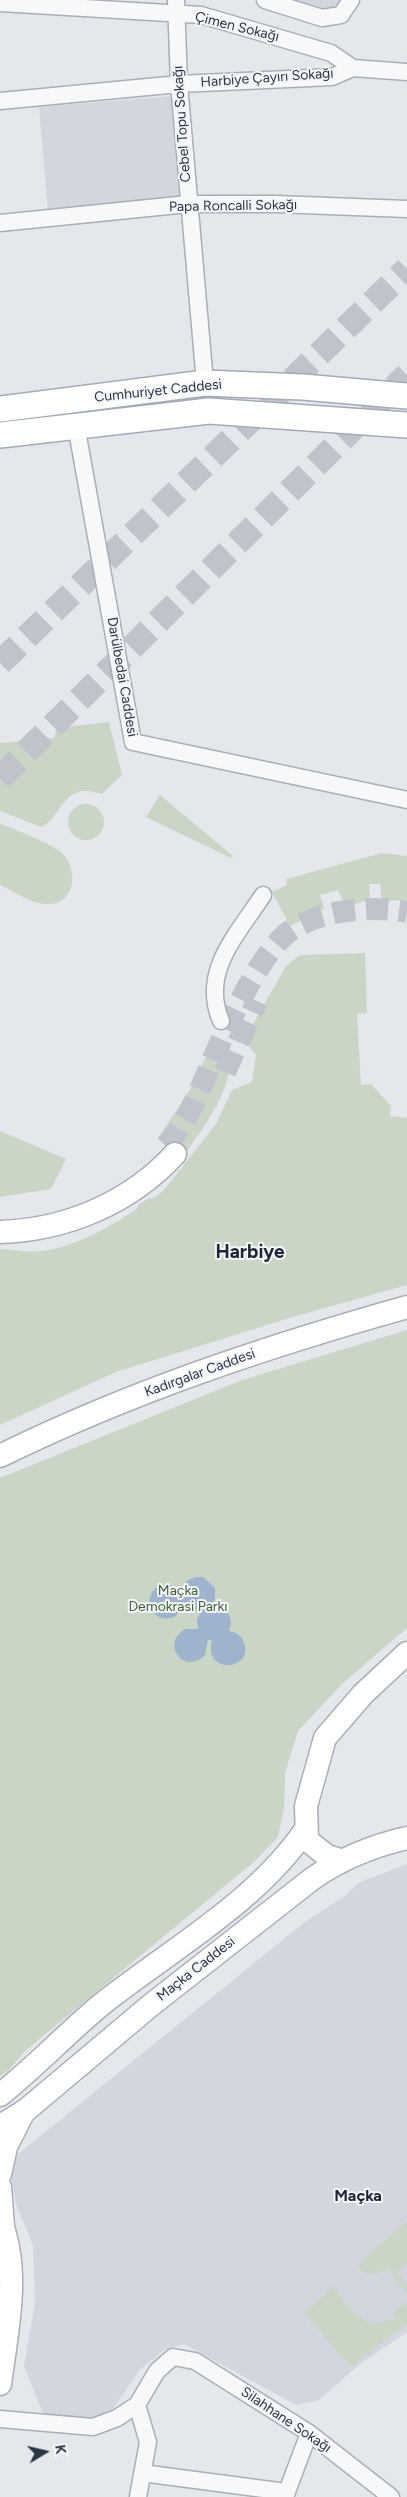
<!DOCTYPE html>
<meta charset="utf-8">
<style>
body{margin:0}
#map{position:relative;width:407px;height:2497px;overflow:hidden;background:#e4e7ec;font-family:Figtree,sans-serif}
canvas{display:block}
.north{position:absolute;left:20px;top:2427px;width:50px;height:50px;-webkit-text-stroke:4px #f4f6f9;paint-order:stroke;rotate:81deg;font-size:14px;font-weight:700;line-height:20px;text-align:center;color:#2b3445}
.north::after{content:'';display:block;margin:auto;width:18px;height:22px;background:#2b3445;clip-path:polygon(50% 0,100% 100%,50% 72%,0 100%)}
</style>
<div id="map">
<canvas width="407" height="2497"></canvas>
<div class="north">K</div>
</div>
<script>
const ctx = document.querySelector('canvas').getContext('2d');
ctx.lineJoin = 'round';
function fillPath(path, color) {
  ctx.fillStyle = color;
  ctx.fill(path, 'evenodd');
}
function strokePath(path, color, width, dash) {
  ctx.strokeStyle = color;
  ctx.lineWidth = width;
  ctx.lineCap = dash ? 'butt' : 'round';
  ctx.setLineDash(dash || []);
  ctx.stroke(path);
}
function drawText(font, color, halo, rows, align = 'center') {
  ctx.font = font + ' Figtree,sans-serif';
  ctx.lineWidth = 4;
  ctx.setLineDash([]);
  ctx.textBaseline = 'middle';
  ctx.strokeStyle = halo;
  ctx.fillStyle = color;
  for (const [text, x, y, turn = 0] of rows) {
    ctx.save();
    ctx.translate(x, y);
    ctx.rotate((+turn || 0) * Math.PI / 180);
    ctx.textAlign = isNaN(turn) ? turn : align;
    if (halo) ctx.strokeText(text, 0, 0);
    ctx.fillText(text, 0, 0);
    ctx.restore();
  }
}
fillPath(new Path2D(`
 M 268,0 L 350,0 L 321,18 Z
 M 173,96 L 180,199 L 48,211 L 39,107 Z
 M 407,1864 L 407,2332 L 360,2364 L 319,2400 L 296,2405 L 184,2344 L 165,2349 L 139,2371 L 115,2406 L 105,2416 L 81,2423 L 44,2416 L 24,2366 L 35,2303 L 33,2245 L 16,2204 L 11,2174 L 18,2154 L 305,1922 L 345,1896 L 358,1883 Z`), '#d2d6de');
fillPath(new Path2D(`
 M 109,722 L 122,775 L 102,794 C 97,793 91,791 86,791 C 63,790 59,819 41,827 L 0,811 L 0,743 L 54,738 L 57,728 Z
 M 160,795 L 233,856 L 231,858 L 146,817 Z
 M68 822a18 18 0 1 1 36 0a18 18 0 1 1-36 0Z
 M 0,823 C 15,830 53,844 63,854 C 79,871 75,906 46,904 C 32,904 13,891 0,885 Z
 M 382,853 L 407,856 L 407,900 L 382,901 L 380,884 L 369,884 L 370,900 L 346,906 L 338,890 L 320,895 L 324,909 L 290,926 L 272,892 L 287,885 L 286,879 Z
 M 365,953 L 367,1013 L 357,1014 L 361,1085 L 371,1084 L 391,1106 L 390,1116 L 407,1118 L 407,1285 L 293,1317 L 116,1372 L 0,1425 L 0,1249 C 13,1250 29,1253 42,1251 C 75,1247 110,1227 137,1209 L 138,1205 L 149,1198 L 154,1198 L 164,1190 L 216,1124 L 232,1090 L 252,1082 L 256,1055 L 244,1040 L 286,966 L 300,955 Z
 M 219,1041 L 225,1044 L 231,1053 C 232,1092 203,1128 182,1158 L 159,1137 L 193,1085 L 212,1043 Z
 M 0,1131 L 66,1159 L 51,1189 L 0,1197 Z
 M 407,1330 L 407,1628 L 342,1684 L 298,1731 L 285,1773 L 284,1807 L 278,1837 L 255,1861 L 25,2051 L 9,2070 L 0,2076 L 0,1478 L 242,1380 Z
 M 407,2221 L 407,2263 L 397,2272 L 407,2285 L 407,2295 L 388,2269 C 376,2274 369,2278 359,2268 L 359,2262 Z
 M 334,2286 L 347,2306 L 369,2324 L 395,2320 L 393,2312 L 406,2303 L 407,2299 L 407,2325 L 396,2331 L 351,2367 L 305,2314 Z`), '#c9d6c5');
fillPath(new Path2D(`
 M 203,1577 L 215,1588 L 215,1599 L 212,1606 C 226,1606 235,1617 229,1631 C 236,1632 242,1636 244,1643 C 254,1670 203,1676 212,1640 L 208,1640 L 205,1655 C 184,1676 160,1644 185,1629 L 198,1629 L 197,1619 L 201,1611 L 192,1610 L 184,1602 L 176,1616 C 147,1630 137,1582 171,1585 L 182,1594 C 181,1582 191,1576 203,1577 Z`), '#9fb4cc');
strokePath(new Path2D(`
 M 225,1072 L 257,1001
 M 166,1146 C 186,1124 199,1093 210,1066 C 226,1029 256,960 286,934 C 315,910 371,905 407,912`), '#bfc3cb', 22, [22, 11]);
strokePath(new Path2D(`
 M 0,663 L 407,269
 M 0,778 L 407,375`), '#bfc3cb', 25, [25, 12]);
const street = new Path2D(`
 M 176,0 L 179,84 L 205,383
 M 265,0 L 322,18 L 341,15 L 351,0
 M 0,3 L 201,15 L 331,53 L 353,68 L 407,72
 M 0,101 L 179,84 L 332,77 L 353,68
 M 0,223 L 188,204 L 276,204 L 407,209
 M 76,425 L 133,742 L 407,800
 M 221,1021 C 200,972 237,935 263,895
 M 137,2405 L 148,2442 L 138,2497
 M 0,2419 L 93,2427 L 117,2418 L 137,2405 L 157,2371 L 173,2357 L 195,2361 L 309,2433 L 391,2497
 M 142,2473 L 286,2492
 M 285,2497 L 309,2433`);
const secondary = new Path2D(`
 M 0,1232 C 66,1230 130,1203 175,1154
 M 0,1456 C 130,1392 268,1346 407,1307
 M 340,1860 L 327,1856 L 307,1840 L 306,1806 L 325,1738 L 363,1694 L 407,1653
 M 0,2095 C 36,2066 67,2033 102,2004 C 170,1950 257,1902 306,1829
 M 0,2126 L 25,2111 L 151,2005 L 312,1879 C 342,1858 372,1846 407,1838
 M 0,2174 L 6,2147 L 24,2111
 M 0,2187 L 3,2226
 M 0,2219 C 21,2272 7,2330 0,2384`);
const primary = new Path2D(`
 M 0,409 L 205,383 L 303,387 L 407,396
 M 0,435 L 209,411 L 407,425`);
strokePath(street, '#a9aeb7', 19);
strokePath(secondary, '#a9aeb7', 25);
strokePath(primary, '#a3abb8', 28);
strokePath(street, '#f7f8fa', 16);
strokePath(secondary, '#fff', 22);
strokePath(primary, '#fff', 25);
drawText('14px', '#2b3445', '#f4f6f9', [
 ["Çimen Sokağı",237,27,14],
 ["Harbiye Çayırı Sokağı",267,78,-4],
 ["Cebel Topu Sokağı",182,124,-94],
 ["Papa Roncalli Sokağı",233,206,-1],
 ["Cumhuriyet Caddesi",158,391,-6],
 ["Darülbedai Caddesi",122,677,80],
 ["Kadırgalar Caddesi",200,1373,-20],
 ["Maçka Caddesi",196,1969,-38],
 ["Silahhane Sokağı",286,2420,34]
]);
drawText('14px', '#3f6138', '#f4f6f9', [
 ["Maçka",178,1591],
 ["Demokrasi Parkı",178,1607]
]);
drawText('bold 16px', '#1d2536', '#f4f6f9', [
 ["Maçka",358,2196]
]);
drawText('bold 19px', '#1d2536', '#f4f6f9', [
 ["Harbiye",250,1252]
]);
</script>
